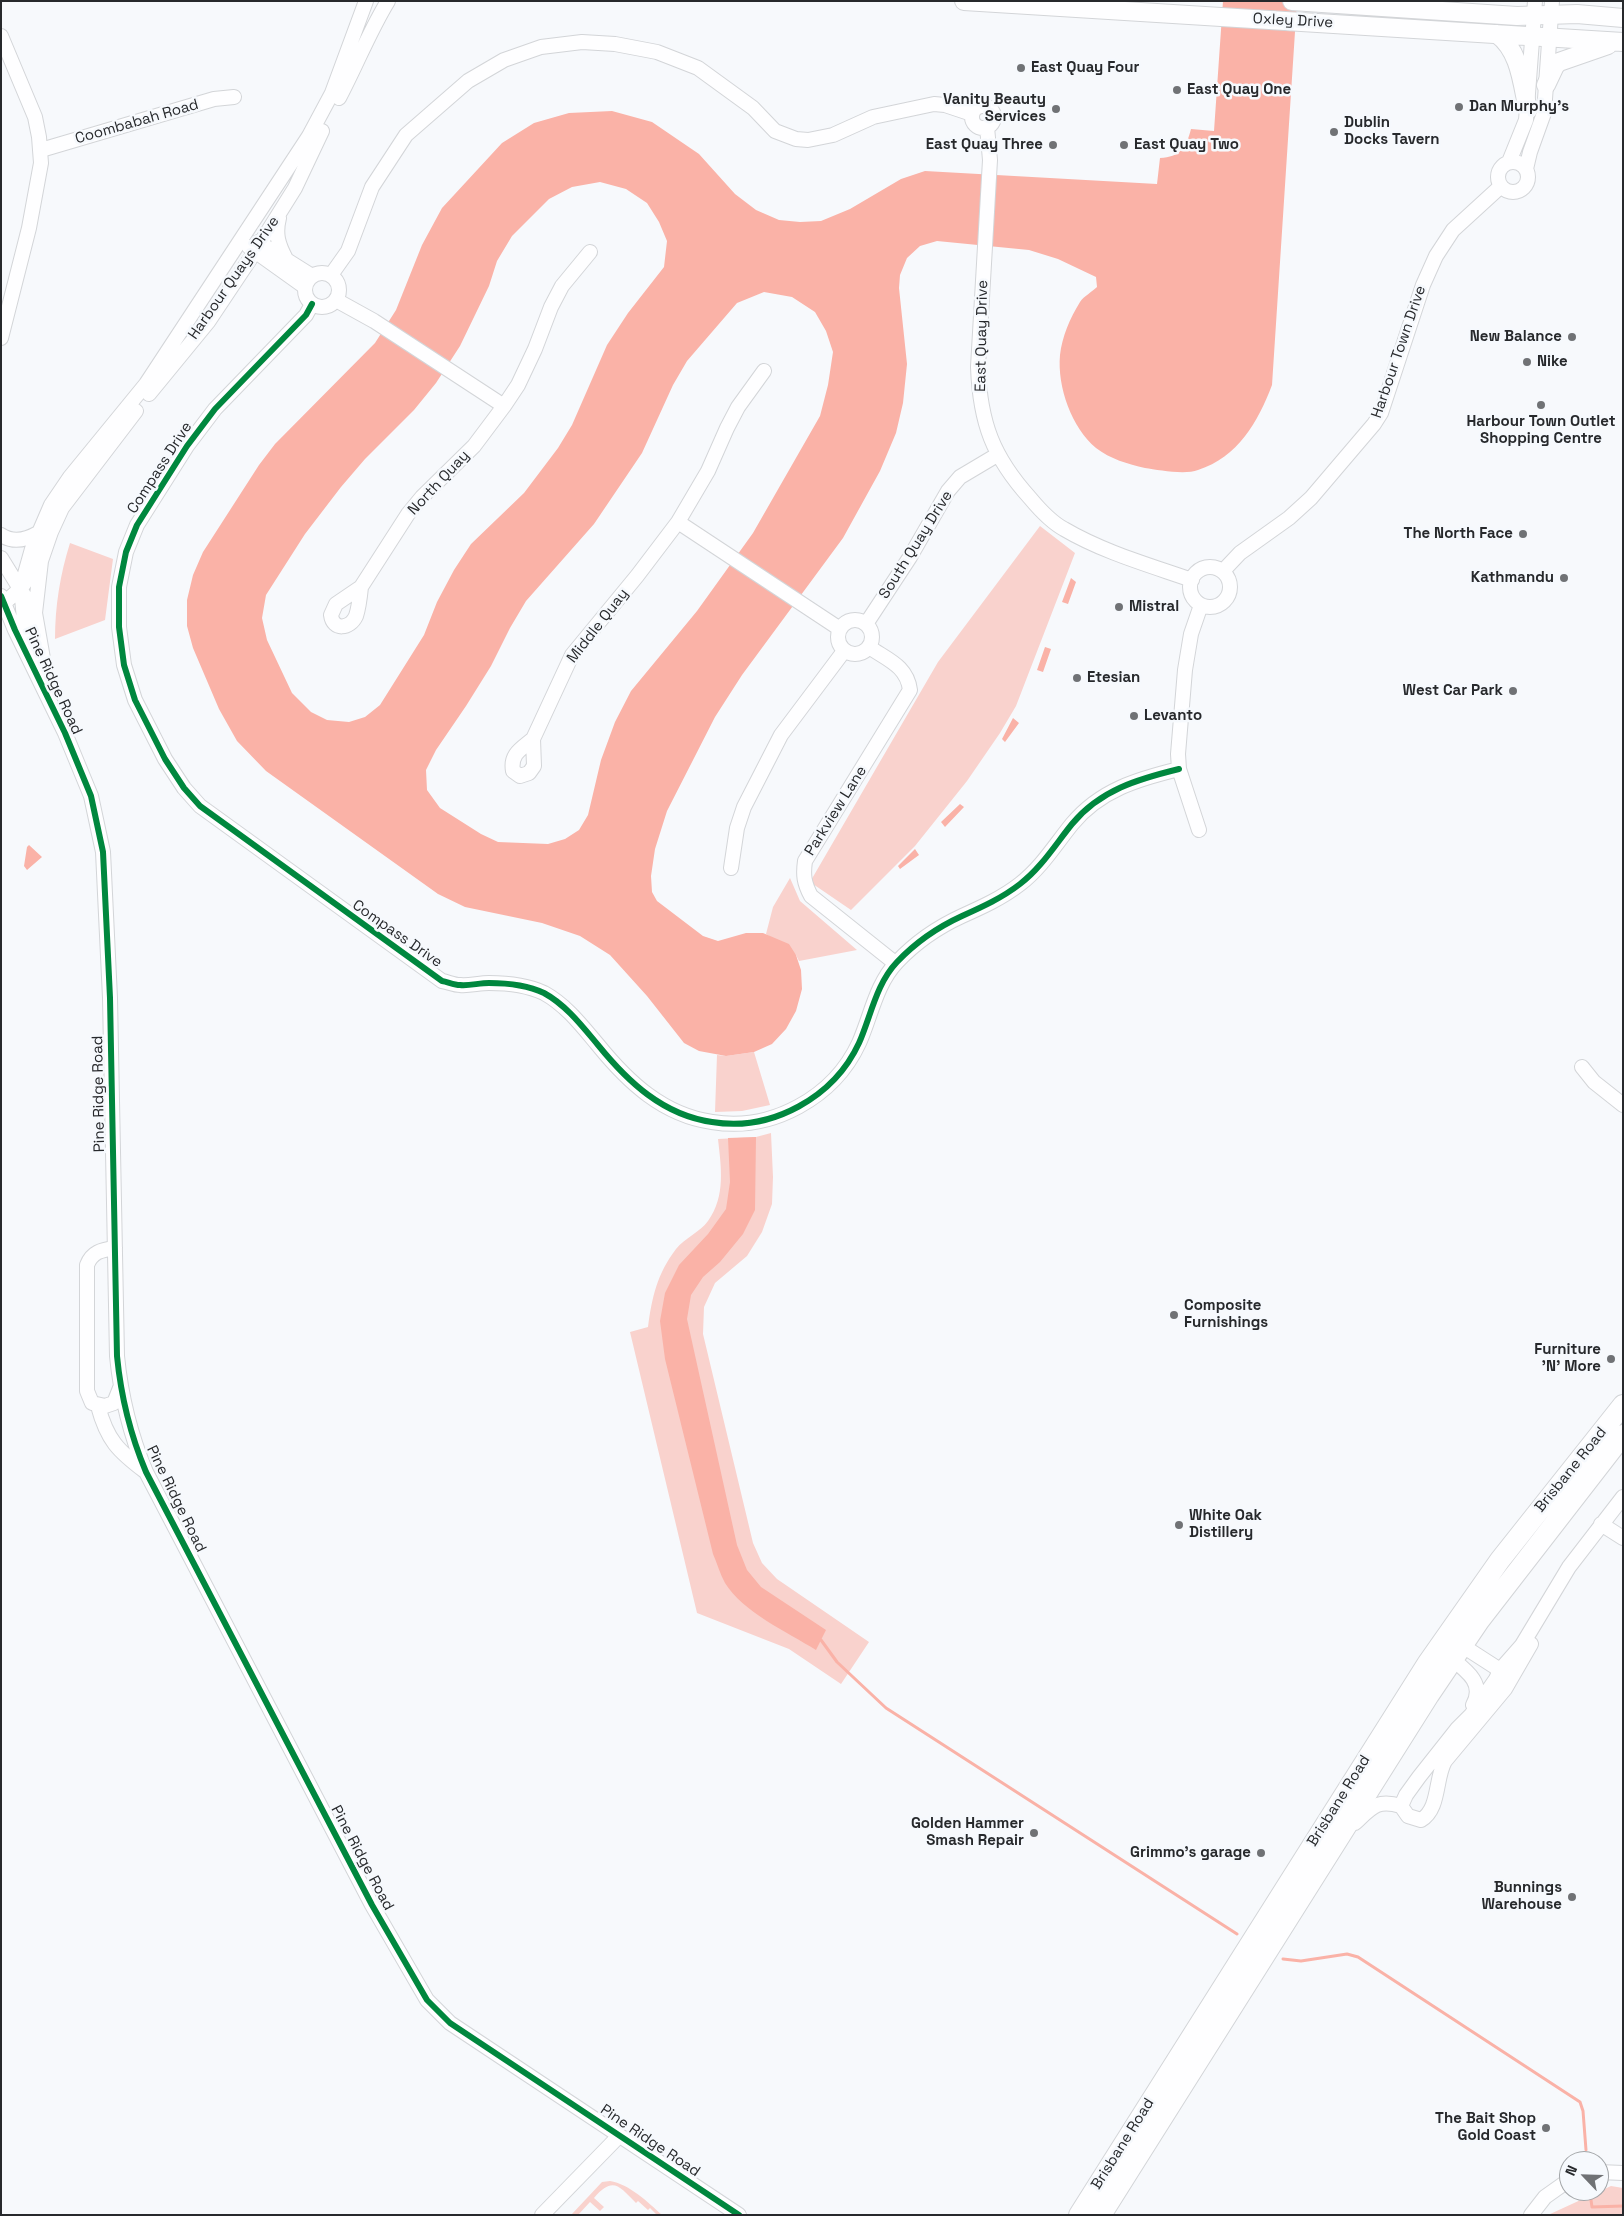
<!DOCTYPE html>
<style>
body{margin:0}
#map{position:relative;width:1624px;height:2216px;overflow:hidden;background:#f7f9fc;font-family:"Space Grotesk",sans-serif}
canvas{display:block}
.frame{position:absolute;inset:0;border:2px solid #27292c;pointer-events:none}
.north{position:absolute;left:1559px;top:2151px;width:50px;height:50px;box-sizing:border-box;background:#f6f9fd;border:1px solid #a3a6a9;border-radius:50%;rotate:294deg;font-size:14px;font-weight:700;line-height:20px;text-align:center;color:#27292c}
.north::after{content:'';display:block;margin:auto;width:18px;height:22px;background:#707275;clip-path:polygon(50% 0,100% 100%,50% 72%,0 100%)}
</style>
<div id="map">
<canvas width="1624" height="2216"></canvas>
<div class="frame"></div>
<div class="north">N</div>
</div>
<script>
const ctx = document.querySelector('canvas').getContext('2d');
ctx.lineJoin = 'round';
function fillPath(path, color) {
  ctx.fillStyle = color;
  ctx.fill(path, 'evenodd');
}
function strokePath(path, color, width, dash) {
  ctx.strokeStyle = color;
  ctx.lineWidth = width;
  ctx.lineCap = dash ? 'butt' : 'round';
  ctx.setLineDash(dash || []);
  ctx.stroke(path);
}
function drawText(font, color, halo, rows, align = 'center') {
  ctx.font = font + ' "Space Grotesk",sans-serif';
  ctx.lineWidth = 5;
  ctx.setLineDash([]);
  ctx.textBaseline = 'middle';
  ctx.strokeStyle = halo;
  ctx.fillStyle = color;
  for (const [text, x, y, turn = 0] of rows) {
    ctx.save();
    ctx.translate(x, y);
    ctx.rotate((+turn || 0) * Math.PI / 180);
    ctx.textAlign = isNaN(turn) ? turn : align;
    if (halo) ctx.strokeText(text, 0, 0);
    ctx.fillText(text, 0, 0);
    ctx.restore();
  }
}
fillPath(new Path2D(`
 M 1040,526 L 1075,553 L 1016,706 L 1000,733 L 967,781 L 915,846 L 851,910 L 810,882 L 938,662 Z
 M 70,543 L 113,559 L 105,620 L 55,639 C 55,606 60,575 70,543 Z
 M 790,878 L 800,901 L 857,950 L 799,961 L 796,955 L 766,934 L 773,907 Z
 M 754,1052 L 770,1105 L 742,1111 L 715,1112 L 717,1055 L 726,1056 Z
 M 771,1133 L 773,1177 L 772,1204 L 762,1232 L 747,1256 L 715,1283 L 704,1307 L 703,1334 L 753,1543 L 762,1563 L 777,1579 L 869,1642 L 841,1684 L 789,1649 L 697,1613 L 630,1332 L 648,1327 C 652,1297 657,1274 676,1249 C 685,1238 700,1232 708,1221 C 726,1196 721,1167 718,1139 L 756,1137 Z
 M 610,2181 C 629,2184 648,2202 662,2215 L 657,2215 L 650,2208 L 648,2210 L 638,2201 L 636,2203 C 619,2186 613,2176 594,2198 L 604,2207 L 600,2211 L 590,2202 L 578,2215 L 571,2215 L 602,2182 Z
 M 1611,2186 L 1623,2188 L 1623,2215 L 1548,2215 Z`), '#f9d2cd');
fillPath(new Path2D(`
 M 1223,1 L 1297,1 L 1272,385 C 1258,422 1238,457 1198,470 C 1185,475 1158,470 1145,468 C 1128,464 1110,459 1096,448 C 1072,428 1057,387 1060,355 C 1062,337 1070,318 1080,302 C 1084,296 1092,292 1097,287 L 1096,277 L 1058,259 L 1029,250 L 937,241 L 920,246 L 907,258 L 900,275 L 899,288 L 907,364 L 903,403 L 896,433 L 880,471 L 843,538 L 742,675 L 715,717 L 667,811 L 655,849 L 651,876 L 652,892 L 657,901 L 703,936 L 718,941 L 746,933 L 763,933 L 789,944 L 796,955 L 801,970 L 802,989 L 796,1011 L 786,1029 L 772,1044 L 754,1052 L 726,1056 L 699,1051 L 684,1043 L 647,996 L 610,955 L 580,936 L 542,923 L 465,907 L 438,894 L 266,771 L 237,741 L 219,709 L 193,648 L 187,626 L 187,600 L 193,575 L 203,552 L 259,465 L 275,444 L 375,343 L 396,310 L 422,245 L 442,208 L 502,143 L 534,123 L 569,113 L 612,111 L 652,122 L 699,154 L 735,194 L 756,210 L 779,220 L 800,222 L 821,221 L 850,209 L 901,179 L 925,171 L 1157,184 L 1160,158 C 1180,157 1186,148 1191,129 L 1214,131 ZM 600,182 L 626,189 L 647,203 L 659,222 L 667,241 L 664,267 L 628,313 L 607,345 L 572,425 L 558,448 L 524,493 L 471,544 L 454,570 L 437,602 L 424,635 L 380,705 L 365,717 L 349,722 L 327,720 L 311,712 L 292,693 L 267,640 L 262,618 L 266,595 L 305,534 L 341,487 L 365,459 L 414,410 L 436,383 L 460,346 L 489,286 L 497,261 L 512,236 L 549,199 L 572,187 ZM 764,292 L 792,297 L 815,312 L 826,331 L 833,352 L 828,385 L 820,416 L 753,533 L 697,611 L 631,691 L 615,722 L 601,760 L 588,815 L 579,830 L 565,839 L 548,844 L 498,842 L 481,834 L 440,808 L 427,790 L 426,770 L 436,750 L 466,706 L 491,666 L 510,628 L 526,601 L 594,524 L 642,453 L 673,385 L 687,361 L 737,303 Z
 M 1071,578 L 1076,582 L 1068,604 L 1062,602 Z
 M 1045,647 L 1051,649 L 1043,672 L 1037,670 Z
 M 1013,718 L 1019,723 L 1005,742 L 1002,739 Z
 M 960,804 L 964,807 L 945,827 L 941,822 Z
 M 29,845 L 42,857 L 27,870 L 24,866 L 27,847 Z
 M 915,849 L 919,855 L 900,869 L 898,866 Z
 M 756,1137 L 755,1210 L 743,1234 L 720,1262 L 703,1277 L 691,1295 L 687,1319 L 737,1545 L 747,1570 L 761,1587 L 826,1630 L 816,1650 C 787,1632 743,1612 725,1583 C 720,1574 717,1563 713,1554 L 665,1359 L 660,1321 L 665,1293 L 679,1265 L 708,1234 L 726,1209 L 730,1182 L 728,1138 Z`), '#fab2a7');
strokePath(new Path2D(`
 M 821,1640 L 837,1662 L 886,1708 L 1237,1934
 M 1283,1959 L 1301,1961 L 1347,1954 L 1358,1957 L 1580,2102 L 1583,2111 L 1586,2150
 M 1590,2193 L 1592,2207 L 1623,2206`), '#fab2a7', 3);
const minor = new Path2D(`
 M 1,36 L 35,117 L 39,137 L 41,163 L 29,228 L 1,338
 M 339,98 C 356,66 369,32 388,1
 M972 117a11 11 0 1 1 22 0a11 11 0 1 1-22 0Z
 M 987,127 L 990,160 L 978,367 C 980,423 993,457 1030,498 C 1040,510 1051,522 1064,529 C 1103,552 1149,565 1192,580
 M 41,150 L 214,99 L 234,97
 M1498 177a15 15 0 1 1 30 0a15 15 0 1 1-30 0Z
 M 1509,162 L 1526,120 L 1535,1
 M 1526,169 L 1530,152 L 1544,113 L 1552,1
 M 279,218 C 275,234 278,244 286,259
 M 258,242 L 312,276
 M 249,247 L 305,287
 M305 290a17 17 0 1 1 34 0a17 17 0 1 1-34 0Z
 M 331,275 L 348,251 L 372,187 L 406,135 L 468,81 L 504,60 L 541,47 L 582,42 L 615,44 L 657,52 L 698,68 L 753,108 L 775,131 L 796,139 L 808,140 L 833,135 L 873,117 L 934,104 L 945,105 L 972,114
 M 336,300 L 374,321 L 504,406
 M 312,304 L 306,315 L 215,409 L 187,446 L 137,525 L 126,552 L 119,587 L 119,627 L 124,665 L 135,700 L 165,759 L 184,788 L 200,806 L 442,981 C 448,982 454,985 460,985 C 469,986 479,983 489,983 C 507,983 527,985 544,993 C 566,1005 582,1026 598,1045 C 628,1082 663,1115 712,1122 C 772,1132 834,1097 859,1043 C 871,1016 876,984 897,962 C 915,943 938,927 962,916 C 982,907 1002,898 1020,884 C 1041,868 1055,845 1072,824 C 1100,790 1138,779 1179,769
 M 149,394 L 208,322 L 260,244 L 295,188 L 322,131
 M 678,522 L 840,629
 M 1,535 C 13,543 26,540 38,533
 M 1,558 L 35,613 L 48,687
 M1190 587a20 20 0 1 1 40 0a20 20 0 1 1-40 0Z
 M 1223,571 L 1240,553 L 1289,518 L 1311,498 L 1374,424 L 1381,413 L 1423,285 L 1436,256 L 1453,230 L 1500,187
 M 361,587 C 360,597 359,607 356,616 C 350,629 333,631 331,615 L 336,604 L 361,587 L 408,514 L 422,497 L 474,446 L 504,406 L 518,385 L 535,349 L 551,307 L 562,286 L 590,252
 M 1,596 L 15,630 L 65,733 L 91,796 L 103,852 L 110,998 L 117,1356 C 121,1397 130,1434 146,1472 L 372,1905 L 427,2000 L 450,2023 L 739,2215
 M 1,606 L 21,588 L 41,561 L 51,532 L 62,508 L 136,411
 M 35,613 L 41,561
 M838 637a17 17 0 1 1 34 0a17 17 0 1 1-34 0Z
 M 866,624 L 910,557 L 948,491 L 960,477 L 997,455
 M 869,647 C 888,660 907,666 910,690 L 805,861 C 803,875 804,883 811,896 L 895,963
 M 27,650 L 21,588 L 32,549 L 51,505 L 70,477 L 146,384 L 309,136 L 332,93 L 366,1
 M 533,739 C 521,749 510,754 513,771 L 520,776 L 529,773 L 534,766 L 533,739 L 572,655 L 637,576 L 678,522 L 708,471 L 727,428 L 738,407 L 764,371
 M 1199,830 L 1179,769 L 1178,754 L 1185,670 L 1191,634 L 1201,605
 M 731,868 L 737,828 L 744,807 L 781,735 L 844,651
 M 1582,1067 L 1594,1082 L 1623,1105
 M 115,1248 C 101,1250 92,1252 87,1265 L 87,1391 L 92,1403 L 105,1406 L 114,1403 L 120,1388
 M 98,1406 C 107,1440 118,1451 146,1472
 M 1601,1524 L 1623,1538
 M 1455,1641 L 1500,1670 L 1501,1678
 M 1447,1655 C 1464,1669 1486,1682 1473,1705
 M 1401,1806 L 1406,1795 L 1419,1777 L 1457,1729 L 1471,1715 L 1496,1679 L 1500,1670 L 1522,1645 L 1569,1567 L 1623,1497
 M 1355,1823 C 1372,1807 1377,1799 1401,1806 L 1408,1816 L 1421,1820 C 1440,1809 1435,1778 1445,1761 L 1505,1689 L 1531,1644
 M 1599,2172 L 1623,2173
 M 542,2215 L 619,2136
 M 1531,2215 L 1545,2197 L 1569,2180`);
const major = new Path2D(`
 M 964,1 L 1623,42
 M 1292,1 L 1517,16 L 1577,14 L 1623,18
 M 1497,34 C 1520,51 1522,83 1528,110
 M 1546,85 L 1555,66 L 1559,62 L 1608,45`);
const highway = new Path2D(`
 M 1079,2215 L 1427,1664 L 1500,1560 L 1623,1405
 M 1101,2215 L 1429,1695 L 1479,1621 L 1623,1435`);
strokePath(minor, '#d3d5d8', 16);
strokePath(major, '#d3d5d8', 20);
strokePath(highway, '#d3d5d8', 22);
strokePath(minor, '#fefeff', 14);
strokePath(major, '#fefeff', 18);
strokePath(highway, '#fefeff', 20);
strokePath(new Path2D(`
 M 312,304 L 306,315 L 215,409 L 187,446 L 137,525 L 126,552 L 119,587 L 119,627 L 124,665 L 135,700 L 165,759 L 184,788 L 200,806 L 442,981 C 448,982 454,985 460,985 C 469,986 479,983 489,983 C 507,983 527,985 544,993 C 566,1005 582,1026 598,1045 C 628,1082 663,1115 712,1122 C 772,1132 834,1097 859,1043 C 871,1016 876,984 897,962 C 915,943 938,927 962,916 C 982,907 1002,898 1020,884 C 1041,868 1055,845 1072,824 C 1100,790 1138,779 1179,769
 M 1,596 L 15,630 L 65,733 L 91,796 L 103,852 L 110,998 L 117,1356 C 121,1397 130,1434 146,1472 L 372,1905 L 427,2000 L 450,2023 L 739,2215`), '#00873e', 6);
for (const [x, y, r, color] of [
 [1021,68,5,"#707275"],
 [1177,90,5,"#707275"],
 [1459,107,5,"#707275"],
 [1056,109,5,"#707275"],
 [1334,132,5,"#707275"],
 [1053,145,5,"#707275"],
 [1124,145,5,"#707275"],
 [1572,337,5,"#707275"],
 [1527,362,5,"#707275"],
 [1541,405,5,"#707275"],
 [1523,534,5,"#707275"],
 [1564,578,5,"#707275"],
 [1119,607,5,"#707275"],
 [1077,678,5,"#707275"],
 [1513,691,5,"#707275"],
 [1134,716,5,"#707275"],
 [1174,1315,5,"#707275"],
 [1611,1359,5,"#707275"],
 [1179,1525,5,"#707275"],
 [1034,1833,5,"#707275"],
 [1261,1853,5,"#707275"],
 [1572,1897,5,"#707275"],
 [1546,2128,5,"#707275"]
]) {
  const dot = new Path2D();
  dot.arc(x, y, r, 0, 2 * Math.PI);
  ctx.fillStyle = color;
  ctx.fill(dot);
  strokePath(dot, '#f6f9fd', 2);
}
drawText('15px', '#27292c', '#f6f9fd', [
 ["Oxley Drive",1293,21,3],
 ["Coombabah Road",137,122,-16],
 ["Harbour Quays Drive",234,278,-55],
 ["East Quay Drive",982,336,-89],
 ["Harbour Town Drive",1399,352,-71],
 ["Compass Drive",160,468,-57],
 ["North Quay",439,483,-47],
 ["South Quay Drive",916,545,-58],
 ["Middle Quay",598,626,-52],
 ["Pine Ridge Road",53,681,65],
 ["Parkview Lane",836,811,-58],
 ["Compass Drive",397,934,35],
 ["Pine Ridge Road",99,1094,-91],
 ["Brisbane Road",1571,1470,-51],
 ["Pine Ridge Road",176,1499,64],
 ["Brisbane Road",1339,1801,-58],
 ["Pine Ridge Road",362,1858,62],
 ["Pine Ridge Road",650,2141,34],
 ["Brisbane Road",1123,2144,-58]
]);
drawText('bold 15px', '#27292c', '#f6f9fd', [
 ["East Quay Four",1031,68],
 ["East Quay One",1187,90],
 ["Vanity Beauty",1046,100,"right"],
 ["Services",1046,117,"right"],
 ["Dan Murphy's",1469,107],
 ["Dublin",1344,123],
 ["Docks Tavern",1344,140],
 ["East Quay Three",1043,145,"right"],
 ["East Quay Two",1134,145],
 ["New Balance",1562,337,"right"],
 ["Nike",1537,362],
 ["Harbour Town Outlet",1541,422,"center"],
 ["Shopping Centre",1541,439,"center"],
 ["The North Face",1513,534,"right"],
 ["Kathmandu",1554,578,"right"],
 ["Mistral",1129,607],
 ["Etesian",1087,678],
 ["West Car Park",1503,691,"right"],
 ["Levanto",1144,716],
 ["Composite",1184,1306],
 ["Furnishings",1184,1323],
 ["Furniture",1601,1350,"right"],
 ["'N' More",1601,1367,"right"],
 ["White Oak",1189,1516],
 ["Distillery",1189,1533],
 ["Golden Hammer",1024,1824,"right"],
 ["Smash Repair",1024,1841,"right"],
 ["Grimmo's garage",1251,1853,"right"],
 ["Bunnings",1562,1888,"right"],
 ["Warehouse",1562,1905,"right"],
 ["The Bait Shop",1536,2119,"right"],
 ["Gold Coast",1536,2136,"right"]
], 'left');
</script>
